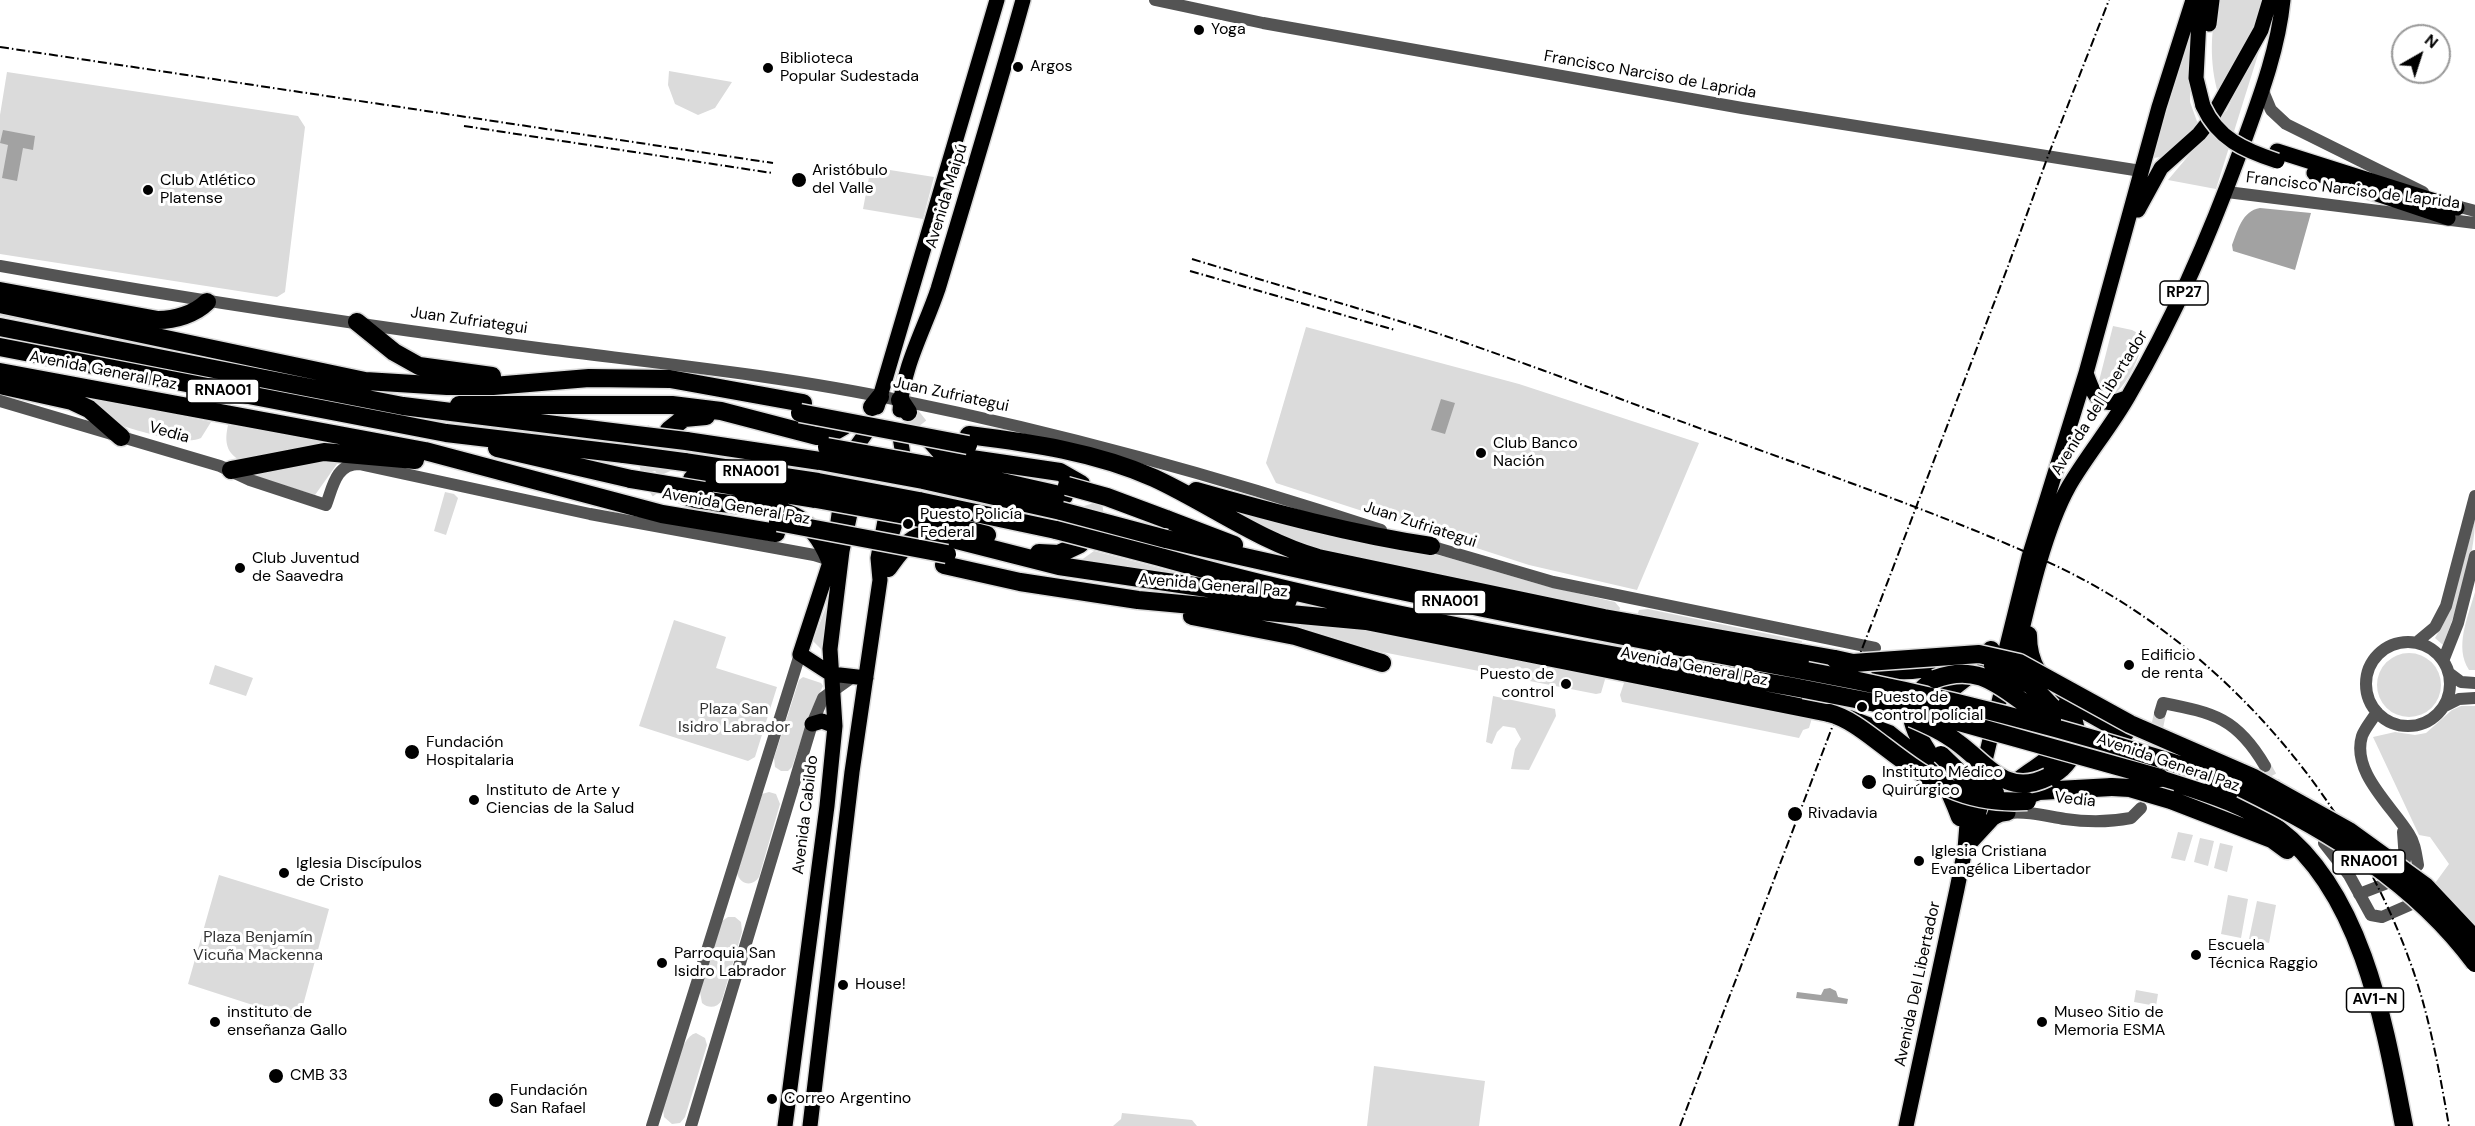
<!DOCTYPE html>
<meta charset="utf-8">
<style>
body{margin:0}
#map{position:relative;width:2475px;height:1126px;overflow:hidden;background:#fff;font-family:"DM Sans",sans-serif}
canvas{display:block}
.north{position:absolute;left:2391px;top:24px;width:60px;height:60px;box-sizing:border-box;background:#fff;border:2px solid #999;border-radius:50%;rotate:39deg;font-size:16px;font-weight:700;line-height:24px;text-align:center;color:#000}
.north::after{content:'';display:block;margin:auto;width:21px;height:27px;background:#000;clip-path:polygon(50% 0,100% 100%,50% 72%,0 100%)}
</style>
<div id="map">
<canvas width="2475" height="1126"></canvas>
<div class="north">N</div>
</div>
<script>
const ctx = document.querySelector('canvas').getContext('2d');
ctx.lineJoin = 'round';
function fillPath(path, color) {
  ctx.fillStyle = color;
  ctx.fill(path, 'evenodd');
}
function strokePath(path, color, width, dash) {
  ctx.strokeStyle = color;
  ctx.lineWidth = width;
  ctx.lineCap = dash ? 'butt' : 'round';
  ctx.setLineDash(dash || []);
  ctx.stroke(path);
}
function drawText(font, color, halo, rows, align = 'center') {
  ctx.font = font + ' "DM Sans",sans-serif';
  ctx.lineWidth = 6;
  ctx.setLineDash([]);
  ctx.textBaseline = 'middle';
  ctx.strokeStyle = halo;
  ctx.fillStyle = color;
  for (const [text, x, y, turn = 0] of rows) {
    ctx.save();
    ctx.translate(x, y);
    ctx.rotate((+turn || 0) * Math.PI / 180);
    ctx.textAlign = isNaN(turn) ? turn : align;
    if (halo) ctx.strokeText(text, 0, 0);
    ctx.fillText(text, 0, 0);
    ctx.restore();
  }
}
fillPath(new Path2D(`
 M 2220,0 L 2262,0 L 2260,15 L 2218,93 C 2210,66 2209,27 2220,0 Z
 M 2192,24 L 2190,102 L 2199,127 L 2162,157 L 2153,158 Z
 M 2261,45 L 2216,189 L 2168,180 L 2227,110 L 2246,70 Z
 M 669,71 L 732,82 L 715,108 L 698,115 L 675,104 L 668,85 Z
 M 7,72 L 298,116 L 305,127 L 285,292 L 277,297 L 0,254 L 0,115 Z
 M 871,167 L 934,177 L 923,219 L 863,209 Z
 M 0,311 L 90,333 L 0,316 Z
 M 2113,326 L 2132,330 L 2145,337 C 2139,357 2130,381 2114,395 L 2107,394 L 2099,381 Z
 M 1306,327 L 1519,384 L 1699,443 L 1637,590 L 1529,565 L 1276,483 L 1266,463 Z
 M 0,378 L 211,422 L 201,438 C 172,453 35,392 0,378 Z
 M 228,425 L 401,452 L 327,443 L 238,459 C 225,451 225,439 228,425 Z
 M 352,457 L 337,464 L 315,495 L 257,477 L 254,473 L 279,465 Z
 M 445,492 L 454,494 L 458,498 L 446,535 L 434,531 Z
 M 1223,503 L 1446,557 L 1542,585 L 1615,602 L 1620,608 L 1618,615 L 1330,554 L 1271,530 Z
 M 2475,519 C 2475,557 2457,609 2443,645 L 2435,638 L 2450,611 Z
 M 1094,551 L 1210,581 L 1077,563 Z
 M 834,565 L 824,652 L 813,641 L 826,607 Z
 M 2475,592 L 2475,670 L 2469,670 C 2454,647 2468,617 2475,592 Z
 M 1648,609 L 1802,641 L 1801,645 L 1636,619 L 1639,610 Z
 M 1223,615 L 1358,628 L 1606,676 L 1601,693 L 1596,694 L 1377,651 L 1294,625 Z
 M 674,620 L 726,637 L 716,668 L 777,687 L 755,757 L 748,761 L 639,726 Z
 M2377 685a32 32 0 1 1 64 0a32 32 0 1 1-64 0Z
 M 215,665 L 253,678 L 246,696 L 209,684 Z
 M 803,677 L 821,683 L 823,686 L 811,711 L 792,767 L 788,771 L 781,771 L 775,767 L 774,758 L 799,680 Z
 M 1625,680 L 1812,718 L 1809,728 L 1803,730 L 1799,738 L 1622,702 L 1620,695 Z
 M 1493,696 L 1555,709 L 1556,716 L 1529,770 L 1511,769 L 1515,749 L 1521,739 L 1515,728 L 1503,726 L 1497,732 L 1492,744 L 1486,742 Z
 M 2461,706 L 2475,706 L 2475,927 L 2433,886 L 2449,864 L 2430,837 L 2419,835 L 2373,737 L 2395,732 L 2415,735 L 2426,733 L 2452,710 Z
 M 769,792 L 776,794 L 780,804 L 759,877 C 753,887 740,885 737,873 L 762,794 Z
 M 2178,832 L 2193,835 L 2185,861 L 2171,858 Z
 M 2200,838 L 2214,841 L 2208,866 L 2194,862 Z
 M 2220,843 L 2233,846 L 2227,872 L 2214,868 Z
 M 219,875 L 329,909 L 299,1020 L 188,984 Z
 M 2228,895 L 2248,899 L 2241,938 L 2221,934 Z
 M 2257,901 L 2276,905 L 2269,943 L 2249,939 Z
 M 728,917 L 735,917 L 741,922 L 742,932 L 722,1000 C 717,1008 709,1009 702,1003 L 700,992 L 722,921 Z
 M 2136,990 L 2158,994 L 2156,1006 L 2134,1002 Z
 M 696,1033 L 705,1038 L 707,1045 L 685,1117 L 680,1123 L 672,1124 L 664,1117 L 663,1109 C 668,1092 678,1037 696,1033 Z
 M 1374,1066 L 1485,1081 L 1479,1126 L 1367,1126 Z
 M 1122,1113 L 1192,1120 L 1197,1126 L 1113,1126 L 1121,1119 Z`), '#dbdbdb');
fillPath(new Path2D(`
 M 3,130 L 35,136 L 33,150 L 23,148 L 17,181 L 2,178 L 8,145 L 0,143 Z
 M 2260,208 L 2311,213 L 2295,270 L 2233,251 L 2232,245 C 2238,230 2242,211 2260,208 Z
 M 1441,399 L 1455,403 L 1445,434 L 1431,430 Z
 M 1830,988 L 1836,991 L 1838,997 L 1848,999 L 1847,1004 L 1796,998 L 1797,992 L 1821,995 L 1824,989 Z`), '#a2a2a2');
strokePath(new Path2D(`
 M 2150,762 L 2160,713
 M 2265,766 L 2279,791`), '#d9d9d9', 12, [12, 6]);
strokePath(new Path2D(`
 M 908,412 L 931,441
 M 656,429 C 645,451 645,471 660,491
 M 669,430 C 655,452 662,475 680,492
 M 1080,544 C 1100,526 1098,502 1081,484`), '#d9d9d9', 18, [18, 9]);
const major = new Path2D(`
 M 2200,0 L 2196,78 L 2203,106
 M 2209,24 L 2212,0
 M 2277,151 L 2457,208
 M 2314,173 L 2448,218
 M 2138,210 L 2161,168 L 2199,134 L 2211,119 L 2261,30 L 2270,0
 M 2086,373 C 2095,399 2099,410 2128,397
 M 877,407 L 997,0
 M 900,410 C 902,368 925,328 938,289 C 967,193 996,97 1023,0
 M 900,437 L 903,455
 M 856,447 L 868,430
 M 840,507 L 834,550 L 800,654 L 831,674 L 866,678
 M 886,551 L 897,518
 M 2001,670 L 2029,557 L 2086,373 L 2159,107 L 2193,0
 M 812,724 L 822,721 L 835,726
 M 1972,839 L 1980,808 L 1978,790
 M 1972,841 L 1996,815 L 2008,813
 M 785,1126 L 827,806 L 835,726 L 830,649 L 842,551 L 851,509
 M 810,1126 L 852,772 L 880,580 L 878,558 L 886,515
 M 1906,1126 L 1957,889 L 1965,849 L 1968,811 L 1978,790 L 2003,685 L 2012,672 C 2025,618 2042,534 2069,486 C 2087,455 2111,427 2129,395 C 2176,315 2211,232 2243,144 C 2260,97 2278,50 2283,0`);
const highway = new Path2D(`
 M 0,291 L 158,320 C 175,320 195,314 207,302
 M 0,304 L 365,381 L 447,386 L 493,386 L 589,378 L 670,379 L 803,403
 M 357,322 L 394,352 L 419,366 L 492,376
 M 0,327 L 403,406 L 628,434
 M 0,347 L 446,433 L 624,454
 M 0,372 L 425,451 L 662,514 L 776,533
 M 0,385 L 72,401 L 89,409 L 121,437
 M 900,400 L 908,412
 M 459,405 L 672,405 L 721,411 L 817,436 L 830,434 L 844,426
 M 872,407 L 880,397
 M 669,430 L 684,418 L 706,416
 M 969,435 C 1032,443 1095,452 1154,478 C 1210,504 1259,541 1318,558 L 1604,618 L 1835,659
 M 686,441 L 820,461
 M 931,441 L 940,451 L 951,456 L 1060,472 L 1081,484
 M 497,448 L 631,479
 M 684,462 L 818,482
 M 927,465 L 1064,496
 M 231,470 L 324,452 L 415,460
 M 692,479 L 816,499
 M 923,480 L 1061,511
 M 1196,491 C 1274,513 1351,534 1431,546
 M 680,492 C 690,500 703,500 715,502 C 770,510 806,501 830,560
 M 919,501 L 1056,530
 M 916,517 L 987,535
 M 1166,519 L 1234,545
 M 1166,539 C 1379,589 1593,631 1807,671
 M 1039,553 L 1059,554 L 1080,544
 M 1160,557 C 1370,616 1589,651 1804,689
 M 944,565 L 1020,582 L 1138,600 L 1366,621 L 1829,713
 M 888,568 C 900,552 911,533 933,534 L 1059,566 L 1288,600
 M 1192,616 L 1295,636 L 1382,663
 M 2028,635 C 2028,649 2030,659 2037,671 C 2045,684 2058,694 2067,707 C 2084,733 2076,764 2048,777
 M 1880,670 C 1913,672 1943,668 1974,658
 M 1935,679 C 1891,708 1920,738 1939,770 C 1947,786 1954,801 1960,817
 M 2061,697 L 2125,733
 M 1933,711 L 1942,696 L 1973,672 L 1991,650
 M 1849,719 L 1889,734 L 1930,767
 M 2208,774 L 2241,788
 M 2160,778 C 2200,791 2245,803 2278,829 C 2363,893 2385,1027 2404,1126
 M 2171,800 L 2272,839 L 2287,850
 M 2008,802 L 2039,791 L 2112,787
 M 1996,815 C 2002,805 2007,792 2016,783 C 2039,761 2073,758 2057,715`);
strokePath(major, '#dbdbdb', 18);
strokePath(highway, '#dbdbdb', 21);
strokePath(new Path2D(`
 M 1155,0 L 1263,23 L 1742,108 L 2141,171
 M 2263,91 L 2271,110 L 2286,124 L 2423,192
 M 2227,192 L 2475,223
 M 2449,204 L 2475,211
 M 0,266 C 181,298 363,326 546,349 C 665,364 785,376 903,401 C 1066,434 1224,478 1381,530
 M 0,401 L 220,466 L 250,480 L 326,505 C 333,486 336,464 359,464 L 590,514 L 814,555 L 830,560
 M 1423,544 L 1553,582 L 1875,648
 M 2417,642 L 2435,627 L 2446,606 L 2475,496
 M2366 684a42 42 0 1 1 84 0a42 42 0 1 1-84 0Z
 M 2443,661 L 2458,623 L 2475,556
 M 2449,673 L 2461,682 L 2475,683
 M 2445,706 L 2459,699 L 2475,698
 M 2377,712 C 2372,720 2365,728 2362,736 C 2351,772 2392,806 2409,834 C 2415,843 2416,854 2418,865
 M 2160,713 L 2163,703 C 2214,713 2237,718 2265,766
 M 2008,813 C 2028,811 2046,816 2065,819 C 2086,822 2110,822 2131,818 L 2141,808
 M 2403,832 L 2405,860
 M 2324,843 L 2349,875 L 2371,915 L 2382,917 L 2414,903
 M 2359,894 L 2385,884
 M 652,1126 L 800,654
 M 691,1126 L 812,724 L 823,698 L 851,678`), '#545454', 12);
strokePath(major, '#000', 15);
strokePath(highway, '#000', 18);
strokePath(new Path2D(`
 M 0,47 L 773,163
 M 464,126 L 772,173
 M 1192,259 C 1283,287 1376,312 1466,343 C 1559,375 1651,411 1743,444 C 1823,473 1903,501 1981,533 C 2024,551 2067,569 2107,593 C 2243,674 2355,810 2409,959 C 2429,1012 2439,1070 2449,1126
 M 1190,271 L 1395,330
 M 1680,1126 L 2007,269 L 2048,156 L 2109,0`), '#000', 2, [9, 3, 1.5, 3]);
const majorBridge = new Path2D(`
 M 2203,106 C 2218,139 2244,150 2277,161`);
const highwayBridge = new Path2D(`
 M 800,413 L 968,445
 M 628,434 L 686,441
 M 827,447 L 927,465
 M 624,454 L 684,462
 M 820,461 L 923,480
 M 631,479 L 704,491
 M 818,482 L 919,501
 M 1067,486 L 1107,497 L 1166,519
 M 816,499 L 916,517
 M 1061,511 L 1166,539
 M 778,522 L 947,554
 M 1056,530 L 1160,557
 M 1835,659 L 1853,663 L 1979,654 L 2019,663 L 2130,724 L 2254,778 L 2349,831 L 2425,886 L 2475,939
 M 1993,665 L 2031,685 L 2052,707
 M 1807,671 C 1943,696 2076,731 2208,774
 M 1935,679 C 1989,659 2009,700 2052,720
 M 1804,689 L 1927,713 L 2160,778
 M 1829,713 C 1849,718 1868,734 1884,746 C 1931,782 1965,805 2027,801
 M 1912,718 C 1928,725 1944,732 1958,743 C 1987,764 2006,798 2048,777
 M 1941,755 L 1967,780 L 1995,793
 M 2112,787 L 2130,788 L 2171,800
 M 2241,788 C 2331,832 2415,882 2475,963`);
strokePath(majorBridge, '#dbdbdb', 18, []);
strokePath(highwayBridge, '#dbdbdb', 21, []);
strokePath(majorBridge, '#000', 15);
strokePath(highwayBridge, '#000', 18);
for (const [x, y, r, color] of [
 [1199,30,6,"#000"],
 [1018,67,6,"#000"],
 [768,68,6,"#000"],
 [799,180,8,"#000"],
 [148,190,6,"#000"],
 [1481,453,6,"#000"],
 [908,524,6,"#000"],
 [240,568,6,"#000"],
 [2129,665,6,"#000"],
 [1566,684,6,"#000"],
 [1862,707,6,"#000"],
 [412,752,8,"#000"],
 [1869,782,8,"#000"],
 [474,800,6,"#000"],
 [1795,814,8,"#000"],
 [1919,861,6,"#000"],
 [284,873,6,"#000"],
 [2196,955,6,"#000"],
 [662,963,6,"#000"],
 [843,985,6,"#000"],
 [215,1022,6,"#000"],
 [2042,1022,6,"#000"],
 [276,1076,8,"#000"],
 [772,1099,6,"#000"],
 [496,1100,8,"#000"]
]) {
  const dot = new Path2D();
  dot.arc(x, y, r, 0, 2 * Math.PI);
  ctx.fillStyle = color;
  ctx.fill(dot);
  strokePath(dot, '#fff', 2);
}
for (const [x, y, w] of [
 [2184,293,48],
 [223,391,72],
 [751,472,72],
 [1450,602,72],
 [2369,862,72],
 [2375,1000,57]
]) {
  const box = new Path2D();
  box.roundRect(x - w / 2, y - 12, w, 24, 4.5);
  ctx.fillStyle = '#fff';
  ctx.fill(box);
  strokePath(box, '#000', 1.5);
}
drawText('bold 15px', '#000', null, [
 ["RP27",2184,293],
 ["RNA001",223,391],
 ["RNA001",751,472],
 ["RNA001",1450,602],
 ["RNA001",2369,862],
 ["AV1-N",2375,1000]
]);
drawText('16px', '#000', '#fff', [
 ["Yoga",1211,30],
 ["Biblioteca",780,59],
 ["Popular Sudestada",780,77],
 ["Argos",1030,67],
 ["Aristóbulo",812,171],
 ["del Valle",812,189],
 ["Club Atlético",160,181],
 ["Platense",160,199],
 ["Club Banco",1493,444],
 ["Nación",1493,462],
 ["Puesto Policía",920,515],
 ["Federal",920,533],
 ["Club Juventud",252,559],
 ["de Saavedra",252,577],
 ["Edificio",2141,656],
 ["de renta",2141,674],
 ["Puesto de",1554,675,"right"],
 ["control",1554,693,"right"],
 ["Puesto de",1874,698],
 ["control policial",1874,716],
 ["Fundación",426,743],
 ["Hospitalaria",426,761],
 ["Instituto Médico",1882,773],
 ["Quirúrgico",1882,791],
 ["Instituto de Arte y",486,791],
 ["Ciencias de la Salud",486,809],
 ["Rivadavia",1808,814],
 ["Iglesia Cristiana",1931,852],
 ["Evangélica Libertador",1931,870],
 ["Iglesia Discípulos",296,864],
 ["de Cristo",296,882],
 ["Escuela",2208,946],
 ["Técnica Raggio",2208,964],
 ["Parroquia San",674,954],
 ["Isidro Labrador",674,972],
 ["House!",855,985],
 ["instituto de",227,1013],
 ["enseñanza Gallo",227,1031],
 ["Museo Sitio de",2054,1013],
 ["Memoria ESMA",2054,1031],
 ["CMB 33",290,1076],
 ["Fundación",510,1091],
 ["San Rafael",510,1109],
 ["Correo Argentino",784,1099]
], 'left');
drawText('16px', '#000', '#fff', [
 ["Francisco Narciso de Laprida",1650,75,10],
 ["Francisco Narciso de Laprida",2353,191,7],
 ["Avenida Maipú",947,196,-73],
 ["Juan Zufriategui",469,321,8],
 ["Avenida General Paz",103,371,11],
 ["Juan Zufriategui",951,395,12],
 ["Avenida del Libertador",2100,403,-58],
 ["Vedia",169,433,16],
 ["Avenida General Paz",736,507,10],
 ["Juan Zufriategui",1420,525,18],
 ["Avenida General Paz",1213,586,5],
 ["Avenida General Paz",1694,667,11],
 ["Avenida General Paz",2168,763,19],
 ["Vedia",2075,800,6],
 ["Avenida Cabildo",806,815,-83],
 ["Avenida Del Libertador",1918,984,-78]
]);
drawText('16px', '#323232', '#fff', [
 ["Plaza San",734,710],
 ["Isidro Labrador",734,728],
 ["Plaza Benjamín",258,938],
 ["Vicuña Mackenna",258,956]
]);
</script>
